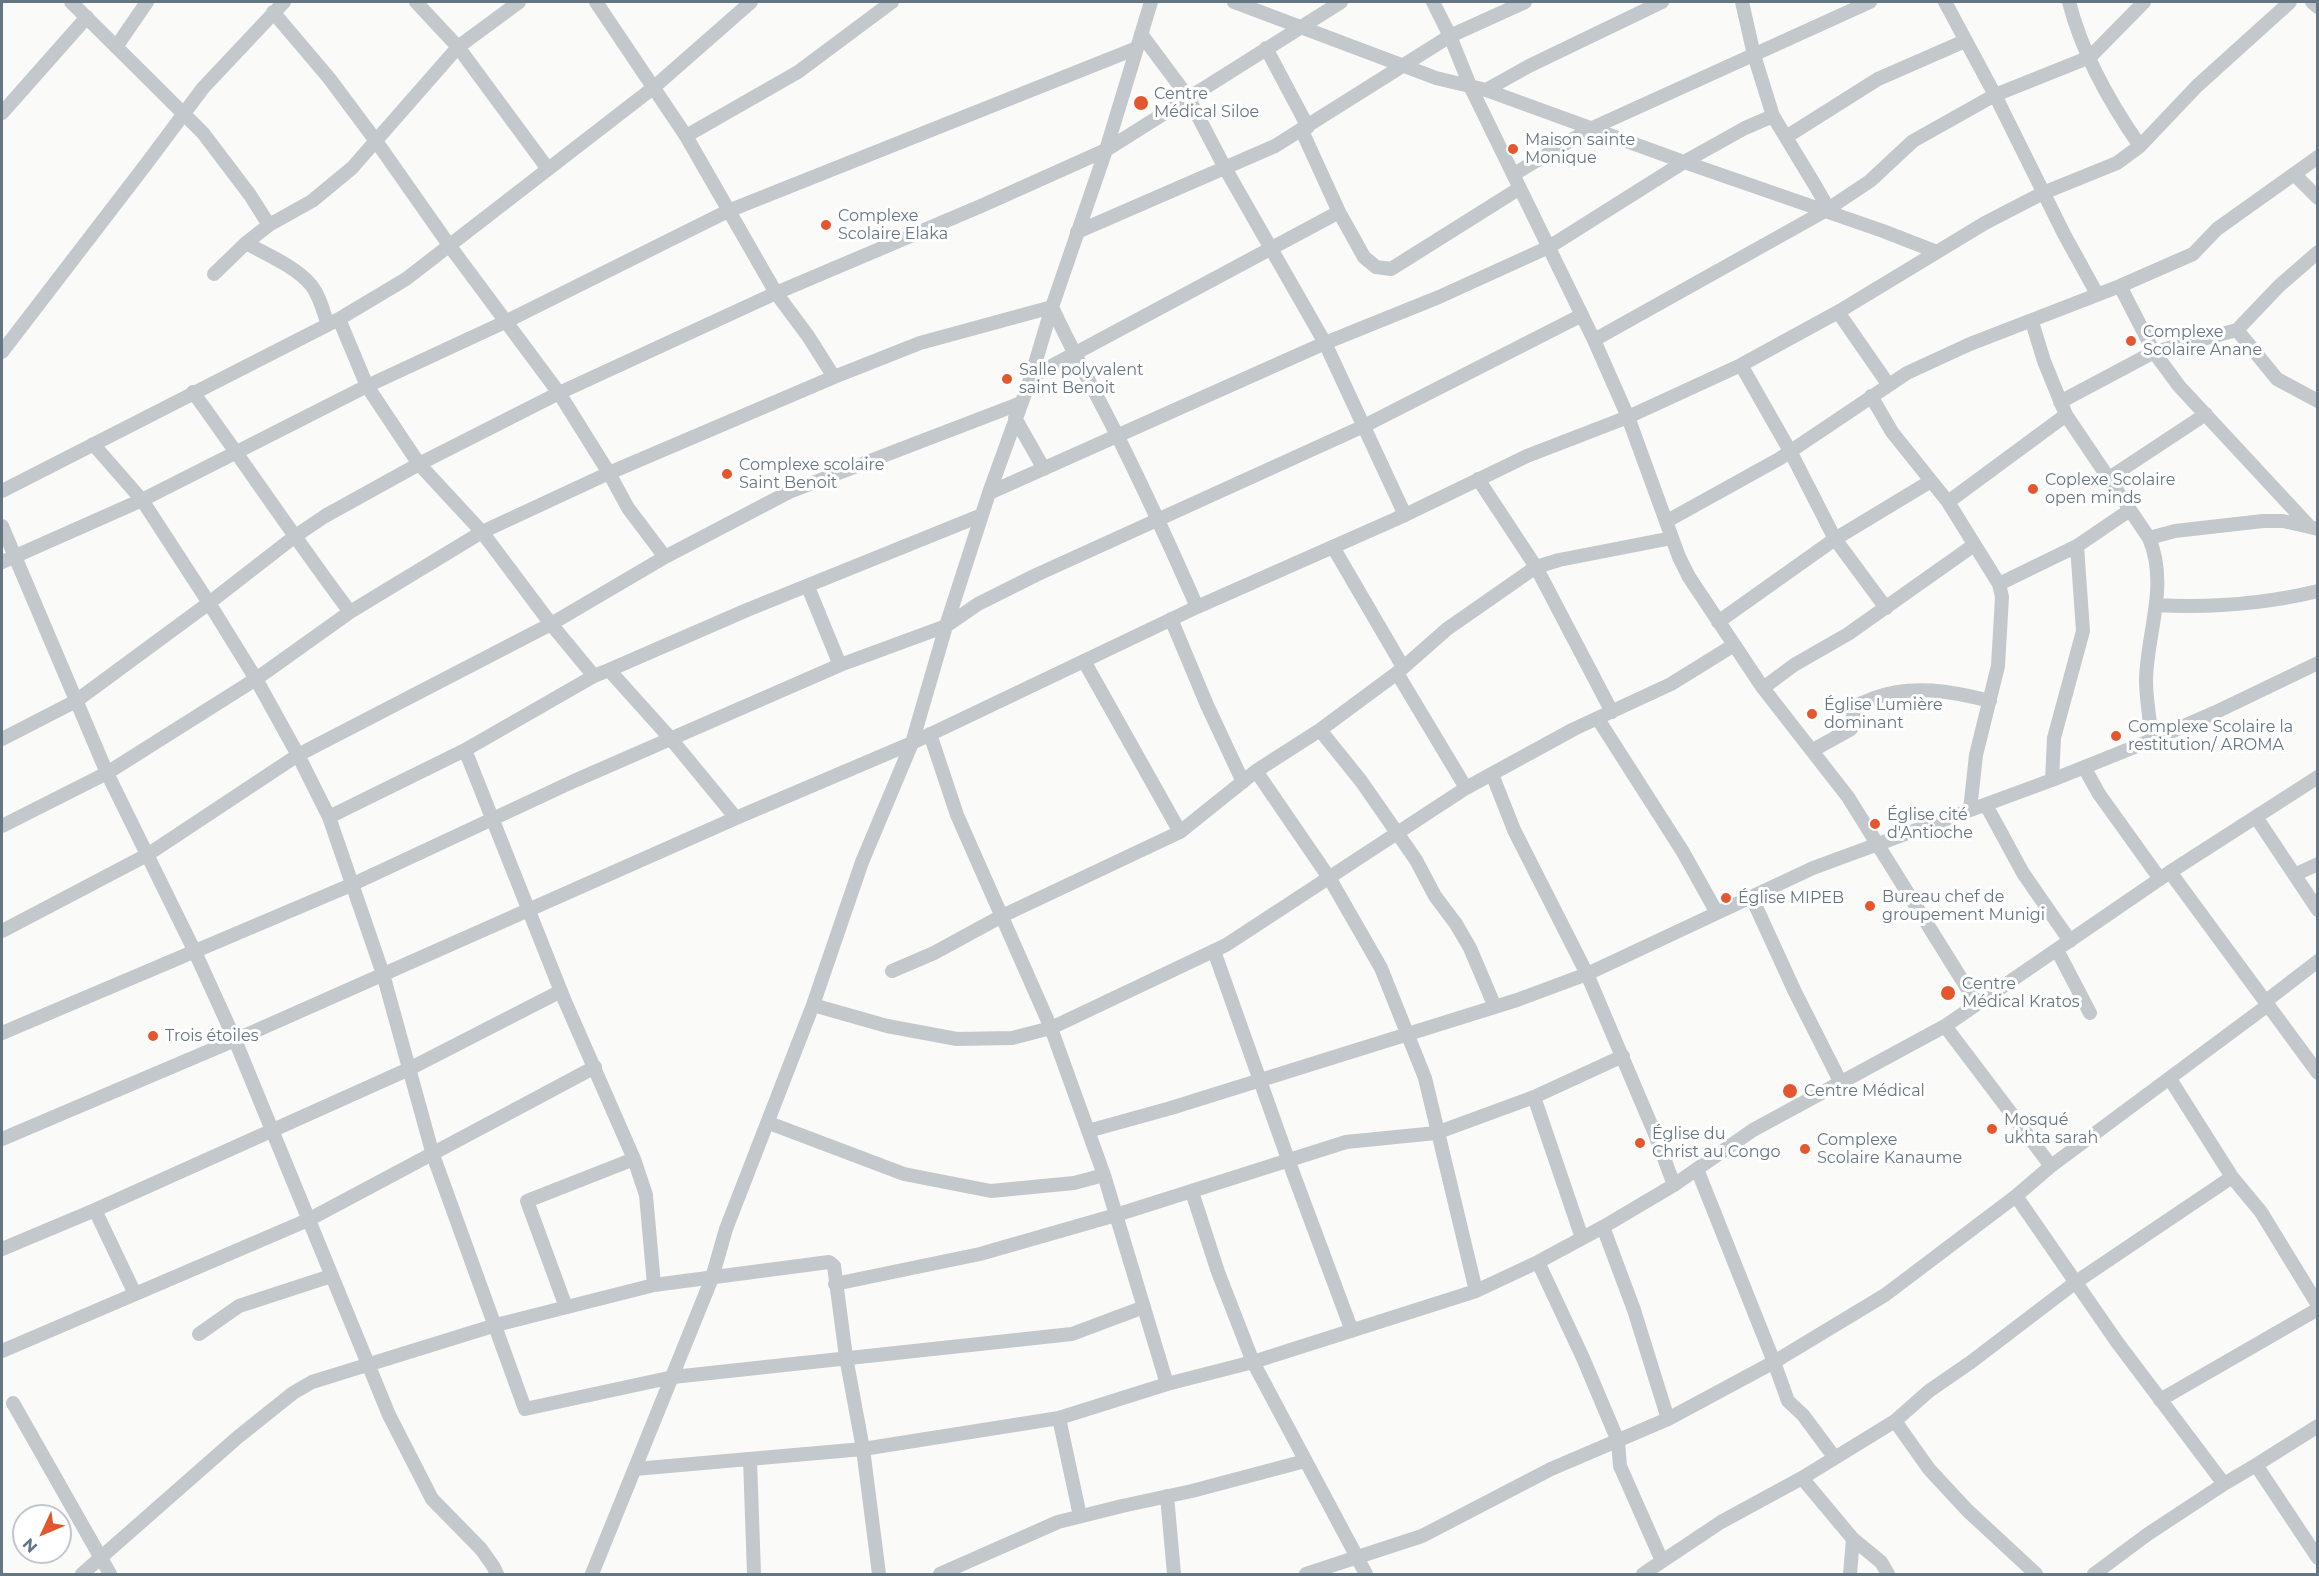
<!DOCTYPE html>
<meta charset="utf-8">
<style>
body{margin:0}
#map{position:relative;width:2319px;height:1576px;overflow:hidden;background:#fafaf8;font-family:Montserrat,sans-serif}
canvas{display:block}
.frame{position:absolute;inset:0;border:3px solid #657683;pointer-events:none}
.north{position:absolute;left:12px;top:1504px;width:60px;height:60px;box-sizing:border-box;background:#fff;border:2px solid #c1c8cd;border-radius:50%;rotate:226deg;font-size:16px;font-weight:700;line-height:24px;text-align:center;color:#657683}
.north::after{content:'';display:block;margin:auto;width:21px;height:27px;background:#e4572e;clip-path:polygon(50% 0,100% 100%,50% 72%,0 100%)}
</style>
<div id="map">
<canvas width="2319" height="1576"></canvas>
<div class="frame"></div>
<div class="north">N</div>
</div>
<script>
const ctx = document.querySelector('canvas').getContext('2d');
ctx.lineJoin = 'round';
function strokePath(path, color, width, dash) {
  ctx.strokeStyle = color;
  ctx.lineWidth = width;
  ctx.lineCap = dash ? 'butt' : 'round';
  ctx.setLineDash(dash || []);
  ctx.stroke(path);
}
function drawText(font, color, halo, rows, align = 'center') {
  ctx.font = font + ' Montserrat,sans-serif';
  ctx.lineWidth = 6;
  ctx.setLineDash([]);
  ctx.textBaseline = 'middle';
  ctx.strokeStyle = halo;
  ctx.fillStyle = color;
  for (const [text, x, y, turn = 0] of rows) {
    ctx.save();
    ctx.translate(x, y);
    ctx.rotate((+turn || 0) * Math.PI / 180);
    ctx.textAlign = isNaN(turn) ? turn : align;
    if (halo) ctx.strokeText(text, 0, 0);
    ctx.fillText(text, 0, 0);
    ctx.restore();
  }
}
strokePath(new Path2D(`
 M 71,2 L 203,133 L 250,195 L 269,225
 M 416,2 L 458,47 L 548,169
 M 596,2 L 686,136 L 776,293 L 808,336 L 834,377
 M 1234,2 L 1436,78 L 1486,90 L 1684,162 L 1883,231 L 1937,252
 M 1433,2 L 1450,36 L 1471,88 L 1594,340 L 1628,417 L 1679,557 L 1689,577 L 1763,688 L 1848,797 L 1977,1004
 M 1742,2 L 1754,55 L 1773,116 L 1816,187 L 1824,201 L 1825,211
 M 1945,2 L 1995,95 L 2064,234 L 2097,294
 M 2069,2 C 2082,53 2110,103 2140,146
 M 2312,2 L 2318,7
 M 273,12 L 329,78 L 376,141 L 449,245 L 559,393 L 609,473 L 628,508 L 665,557
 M 1141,34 L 1188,97 L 1225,168 L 1325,343 L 1405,515
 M 116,47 L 147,2
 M 1266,48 L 1308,127
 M 1486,90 L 1529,66 L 1662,2
 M 2,113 L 87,17
 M 1302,131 L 1339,212 L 1364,257 L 1376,267 L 1391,269 L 1520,188
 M 686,136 L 798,72 L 892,2
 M 1786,137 L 1878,79 L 1965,41
 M 1514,174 L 1590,129 L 1870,2
 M 2295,175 L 2318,198
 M 1077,232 L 1275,146 L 1450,36 L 1525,2
 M 246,243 C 267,255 295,266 311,285 C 320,296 323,311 328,325
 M 214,274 L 246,243 L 269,225 L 312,201 L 352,168 L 458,47 L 519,2
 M 2120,286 L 2154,352 L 2179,386 L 2310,527 L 2318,529
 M 1838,312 L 1888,384
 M 339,319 L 367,386 L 419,464 L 482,532 L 551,624 L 594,676 L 609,670 L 671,739 L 736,818
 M 2032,322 L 2044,361 L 2066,415 L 2149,538 C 2169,585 2147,632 2146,680 C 2146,699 2150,720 2152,740
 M 2237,330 L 2277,379 L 2318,401
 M 1594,340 L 1825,211 L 1870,181 L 1913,141 L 1995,95 L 2090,57 L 2144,2
 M 2,352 L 147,163 L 203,88 L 284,2
 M 1741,365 L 1790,451 L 1835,539 L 1886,608
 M 1031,377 L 1339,212
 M 193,392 C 246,465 296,540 350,612
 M 1871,396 L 1892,432 L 1948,502 L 1999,584 L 2002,597 L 1998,666 L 1976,755 L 1970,810
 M 2060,402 L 2154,352 L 2237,330 L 2279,286 L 2318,252
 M 1015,418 L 1044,469
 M 93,444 L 142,500 L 209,603 L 256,679 L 298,755 L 329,817 L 383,974 L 433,1155 L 525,1409 L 673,1377 L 1072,1334 L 1144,1307
 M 2109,478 L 2206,414
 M 1478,479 L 1536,567 L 1612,712
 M 2,491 L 339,319 L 406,279 L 653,88 L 751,2
 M 989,493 L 1325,343 L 1439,297 L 1549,247 L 1684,162 L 1745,128 L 1773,116
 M 1948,502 L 2066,415
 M 1667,521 L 1779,459 L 1907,373 L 1970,344 L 2120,286 L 2193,254 L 2217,229 L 2318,157
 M 2,526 L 107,773 L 195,952 L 235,1040 L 389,1415 L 432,1499 L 481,1549 L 493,1566 L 497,1574
 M 2149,538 L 2175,531 L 2263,521 L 2283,521 L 2310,527
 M 1333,547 L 1403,667
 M 2,562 L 142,500 L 367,386 L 505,322 L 728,211 L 1137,48
 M 1999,584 L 2077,546 L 2130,510
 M 808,587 L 840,665
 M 2156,605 C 2211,608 2264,604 2318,591
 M 1171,619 L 1207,705 L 1243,782
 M 1718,622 L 1835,539 L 1931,481
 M 1084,661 L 1180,832
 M 609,670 L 747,610 L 982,515
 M 1397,673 L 1466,788
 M 1763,688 L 1794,665 L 1848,634 L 1974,545
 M 1598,719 L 1683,852 L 1717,913
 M 1320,730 L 1361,781 L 1416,860 L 1435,896 L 1456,924 L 1470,948 L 1495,1007
 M 930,734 L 957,815 L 1051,1028 L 1104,1175 L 1167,1384
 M 2,739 L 76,701 L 209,603 L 294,537 L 325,516 L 419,464 L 559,393 L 776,293 L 981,206 L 1106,150 L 1341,2
 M 465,750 L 564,999 L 634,1159 L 646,1195 L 654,1285
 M 1813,750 L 1851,729 C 1853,722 1852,711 1857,706 C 1861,702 1869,701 1874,698 C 1912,684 1951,691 1990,701
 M 2084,767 L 2099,794 L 2160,879
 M 1256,771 L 1330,879 L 1381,968 L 1425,1078 L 1476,1291
 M 1492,774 L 1514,830 L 1587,974 L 1655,1134 L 1674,1185
 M 2318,777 L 2170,872 L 1945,1026 L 2051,1166 L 2016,1196 L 2117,1342 L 2224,1484 L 2256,1465 L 2318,1558
 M 2052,780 L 2054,738 L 2083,631 L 2077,546
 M 1986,805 L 2023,873 L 2070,941
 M 329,817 L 465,750 L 594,676
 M 2256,817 L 2318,910
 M 2,826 L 107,773 L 256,679 L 350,612 L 482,532 L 609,473 L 834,377 L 920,343 L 1052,307 C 1072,351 1096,393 1118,437 C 1146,493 1172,550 1197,607
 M 2170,872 L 2318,1073
 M 2296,874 L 2318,864
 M 1752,898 L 1795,992 L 1841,1083
 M 2,931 L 147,855 L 298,755 L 551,624 L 665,557 L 789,492 L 1021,403
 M 2057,950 L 2090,1013
 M 1214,951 L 1289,1162 L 1352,1331
 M 892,971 L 934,953 L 1002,916 L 1180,832 L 1256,771 L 1320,730 L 1397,673 L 1447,629 L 1536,567 L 1559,560 L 1672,538
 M 2266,1001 L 2318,961
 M 813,1005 L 887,1026 L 957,1039 L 1012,1038 L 1051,1028 L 1226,945 L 1466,788 L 1574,729 L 1671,684 L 1734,645
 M 2,1033 L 351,885 L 574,781 L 840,665 L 946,626 L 978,604 L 1036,575 L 1364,426 L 1582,315
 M 2170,1079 L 2232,1177 L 2261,1212 L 2318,1305
 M 1534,1097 L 1582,1238
 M 769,1123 L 904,1174 L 991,1191 L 1074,1183 L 1104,1175
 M 1088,1131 L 1171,1108 L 1517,1000 L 1587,974 L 1813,868 L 2052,780 L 2152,740 L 2216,712 L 2318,663
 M 2,1139 L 235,1040 L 736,818 L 912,743 L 1197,607 L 1405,515 L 1527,456 L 1628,417 L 1741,365 L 1838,312 L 1985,223 L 2043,193 L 2117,163 L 2140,146 L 2197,86 L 2290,2
 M 2051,1166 L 2268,1005
 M 1697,1169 L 1774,1362 L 1788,1401 L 1803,1415 L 1835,1458
 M 1192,1192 L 1218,1272 L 1253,1362 L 1366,1574
 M 95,1210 L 135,1294
 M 1603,1227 L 1634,1310 L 1668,1419
 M 2,1249 L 95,1210 L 409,1069 L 561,991
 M 1538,1262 L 1583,1358 L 1618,1441 L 1620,1466 L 1662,1561
 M 835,1284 L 980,1254 L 1116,1215 L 1346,1142 L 1436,1133 L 1534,1097 L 1623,1056
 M 566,1307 L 527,1201 L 634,1159
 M 199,1334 L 239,1306 L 331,1276
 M 2,1351 L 308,1220 L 595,1067
 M 2160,1400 L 2318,1309
 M 13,1403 L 110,1574
 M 1059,1418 L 1080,1516
 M 750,1459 L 754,1574
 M 2256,1465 L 2318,1426
 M 635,1469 L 863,1449 L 1059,1418 L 1167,1384 L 1253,1362 L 1476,1291 L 1538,1262 L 1603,1227 L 1674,1185 L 1753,1130 L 1945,1026
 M 1802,1478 L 1853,1539 L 1850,1574
 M 1167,1496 L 1174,1574
 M 1853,1539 L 1881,1562 L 1888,1574
 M 82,1574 L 238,1437 L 293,1393 L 312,1382 L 496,1325 L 654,1285 L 829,1262 L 834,1266 L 846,1357 L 863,1449 L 879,1574
 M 592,1574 L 712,1278 L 726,1229 L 813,1005 L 862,862 L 912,743 L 946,626 L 989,493 L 1031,377 L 1052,307 L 1106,150 L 1151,2
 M 940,1574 L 1058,1522 L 1122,1506 L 1192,1491 L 1305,1461
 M 1306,1574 L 1422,1536 L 1551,1469 L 1668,1419 L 1774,1362 L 1885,1295 L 2016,1196
 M 1643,1574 L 1721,1522 L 1802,1478 L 1895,1421
 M 2036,1574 L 1967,1510 L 1929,1469 L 1895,1421 L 1929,1391 L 1971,1362 L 2076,1282 L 2232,1177
 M 2094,1574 L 2148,1534 L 2224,1484`), '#c3c8cc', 14);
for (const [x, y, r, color] of [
 [1141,103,8,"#e4572e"],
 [1513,149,6,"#e4572e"],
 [826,225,6,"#e4572e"],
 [2131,341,6,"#e4572e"],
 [1007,379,6,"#e4572e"],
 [727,474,6,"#e4572e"],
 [2033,489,6,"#e4572e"],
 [1812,714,6,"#e4572e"],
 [2116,736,6,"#e4572e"],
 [1875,824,6,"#e4572e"],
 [1726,898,6,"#e4572e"],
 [1870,906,6,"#e4572e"],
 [1948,993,8,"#e4572e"],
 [153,1036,6,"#e4572e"],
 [1790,1091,8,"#e4572e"],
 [1992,1129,6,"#e4572e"],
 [1640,1143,6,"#e4572e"],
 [1805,1149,6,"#e4572e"]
]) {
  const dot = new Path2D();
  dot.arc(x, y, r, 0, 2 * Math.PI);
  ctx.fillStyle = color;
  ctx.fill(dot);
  strokePath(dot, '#fff', 2);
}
drawText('16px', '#657683', '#fff', [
 ["Centre",1154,94],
 ["Médical Siloe",1154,112],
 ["Maison sainte",1525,140],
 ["Monique",1525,158],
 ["Complexe",838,216],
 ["Scolaire Elaka",838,234],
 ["Complexe",2143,332],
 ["Scolaire Anane",2143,350],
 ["Salle polyvalent",1019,370],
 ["saint Benoit",1019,388],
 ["Complexe scolaire",739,465],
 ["Saint Benoit",739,483],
 ["Coplexe Scolaire",2045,480],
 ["open minds",2045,498],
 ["Église Lumière",1824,705],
 ["dominant",1824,723],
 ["Complexe Scolaire la",2128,727],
 ["restitution/ AROMA",2128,745],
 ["Église cité",1887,815],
 ["d'Antioche",1887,833],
 ["Bureau chef de",1882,897],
 ["groupement Munigi",1882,915],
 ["Église MIPEB",1738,898],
 ["Centre",1962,984],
 ["Médical Kratos",1962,1002],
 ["Trois étoiles",165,1036],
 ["Centre Médical",1804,1091],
 ["Mosqué",2004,1120],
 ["ukhta sarah",2004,1138],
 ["Église du",1652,1134],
 ["Christ au Congo",1652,1152],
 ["Complexe",1817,1140],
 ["Scolaire Kanaume",1817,1158]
], 'left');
</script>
